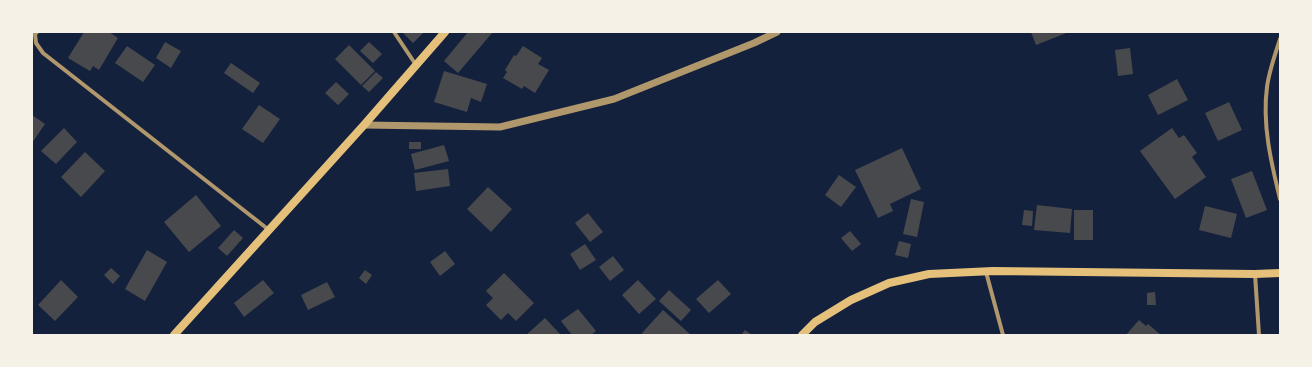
<!DOCTYPE html>
<style>
body{margin:0}
#map{position:relative;width:1312px;height:367px;overflow:hidden;background:#14213d;font-family:"Exo 2",sans-serif}
canvas{display:block}
.frame{position:absolute;inset:0;border:33px solid #f6f1e7;pointer-events:none}
</style>
<div id="map">
<canvas width="1312" height="367"></canvas>
<div class="frame"></div>
</div>
<script>
const ctx = document.querySelector('canvas').getContext('2d');
ctx.lineJoin = 'round';
function fillPath(path, color) {
  ctx.fillStyle = color;
  ctx.fill(path, 'evenodd');
}
function strokePath(path, color, width, dash) {
  ctx.strokeStyle = color;
  ctx.lineWidth = width;
  ctx.lineCap = dash ? 'butt' : 'round';
  ctx.setLineDash(dash || []);
  ctx.stroke(path);
}
fillPath(new Path2D(`
 M 84,32 L 109,32 L 118,38 L 99,70 L 93,66 L 90,71 L 68,58 Z
 M 402,32 L 424,32 L 413,43 Z
 M 468,32 L 492,33 L 458,73 L 444,61 Z
 M 1031,32 L 1069,32 L 1036,45 Z
 M 165,42 L 181,51 L 171,68 L 156,58 Z
 M 369,42 L 382,54 L 373,63 L 360,51 Z
 M 349,45 L 375,71 L 361,85 L 335,59 Z
 M 127,46 L 155,65 L 143,82 L 115,63 Z
 M 523,46 L 542,58 L 538,64 L 549,70 L 535,93 L 524,86 L 522,89 L 503,78 L 507,72 L 505,70 L 514,55 L 516,56 Z
 M 1130,48 L 1133,74 L 1118,76 L 1115,50 Z
 M 231,63 L 260,83 L 253,93 L 224,73 Z
 M 444,71 L 487,84 L 481,102 L 471,98 L 467,112 L 434,102 Z
 M 376,72 L 383,78 L 369,92 L 362,86 Z
 M 1177,79 L 1188,100 L 1158,115 L 1148,95 Z
 M 336,82 L 349,94 L 338,105 L 325,93 Z
 M 1229,102 L 1242,130 L 1218,141 L 1205,113 Z
 M 259,105 L 280,119 L 263,143 L 242,129 Z
 M 32,115 L 45,124 L 32,143 Z
 M 64,128 L 77,142 L 56,164 L 41,151 Z
 M 1172,128 L 1179,138 L 1184,135 L 1197,153 L 1192,157 L 1206,177 L 1175,199 L 1140,151 Z
 M 409,142 L 421,142 L 421,149 L 409,149 Z
 M 444,145 L 449,161 L 415,170 L 411,154 Z
 M 902,148 L 921,189 L 890,204 L 893,211 L 878,218 L 855,170 Z
 M 85,152 L 105,171 L 81,197 L 61,177 Z
 M 448,169 L 450,186 L 416,191 L 414,173 Z
 M 1252,171 L 1267,210 L 1246,218 L 1231,179 Z
 M 839,175 L 856,187 L 841,207 L 825,195 Z
 M 488,187 L 512,209 L 491,232 L 467,209 Z
 M 196,195 L 221,226 L 189,252 L 164,222 Z
 M 911,199 L 924,202 L 917,237 L 903,234 Z
 M 1037,205 L 1072,209 L 1070,233 L 1034,230 Z
 M 1205,206 L 1237,214 L 1231,238 L 1199,230 Z
 M 1024,210 L 1033,211 L 1032,226 L 1022,225 Z
 M 1074,210 L 1093,210 L 1093,240 L 1074,240 Z
 M 588,213 L 603,232 L 590,242 L 575,223 Z
 M 234,230 L 243,238 L 227,256 L 218,248 Z
 M 850,231 L 861,244 L 852,251 L 841,238 Z
 M 899,241 L 911,244 L 908,258 L 895,255 Z
 M 585,244 L 596,260 L 580,270 L 570,254 Z
 M 147,250 L 167,262 L 145,301 L 125,289 Z
 M 445,251 L 455,264 L 440,276 L 430,262 Z
 M 613,256 L 624,270 L 610,281 L 599,267 Z
 M 111,268 L 120,276 L 113,284 L 104,275 Z
 M 365,270 L 372,275 L 366,284 L 359,278 Z
 M 504,273 L 534,303 L 516,321 L 508,313 L 501,320 L 486,305 L 493,298 L 486,291 Z
 M 61,280 L 78,297 L 55,321 L 38,305 Z
 M 263,280 L 274,293 L 244,317 L 234,303 Z
 M 638,280 L 656,299 L 639,314 L 622,295 Z
 M 718,280 L 731,294 L 709,313 L 696,299 Z
 M 327,282 L 335,297 L 308,310 L 301,295 Z
 M 669,290 L 691,310 L 681,321 L 659,301 Z
 M 1155,292 L 1156,305 L 1147,305 L 1147,293 Z
 M 578,309 L 596,331 L 591,335 L 572,335 L 561,321 Z
 M 663,310 L 691,335 L 644,335 L 642,333 Z
 M 545,318 L 561,335 L 526,335 Z
 M 1139,320 L 1146,326 L 1148,324 L 1161,335 L 1126,335 Z
 M 745,330 L 752,335 L 741,335 Z`), '#48494c');
strokePath(new Path2D(`
 M 37,32 L 35,34 L 36,43 L 43,53 L 269,230
 M 394,32 L 416,65
 M 1280,39 C 1275,55 1269,71 1267,87 C 1262,124 1271,162 1280,199
 M 986,272 L 1003,335
 M 1255,274 L 1259,335`), '#b1986c', 4);
strokePath(new Path2D(`
 M 364,125 L 500,127 L 614,99 L 754,43 L 777,32`), '#b1986c', 7);
strokePath(new Path2D(`
 M 174,335 L 364,125 L 445,32
 M 802,335 L 815,322 L 851,300 L 889,283 L 929,274 L 993,271 L 1255,274 L 1280,273`), '#e5c07b', 8);
</script>
